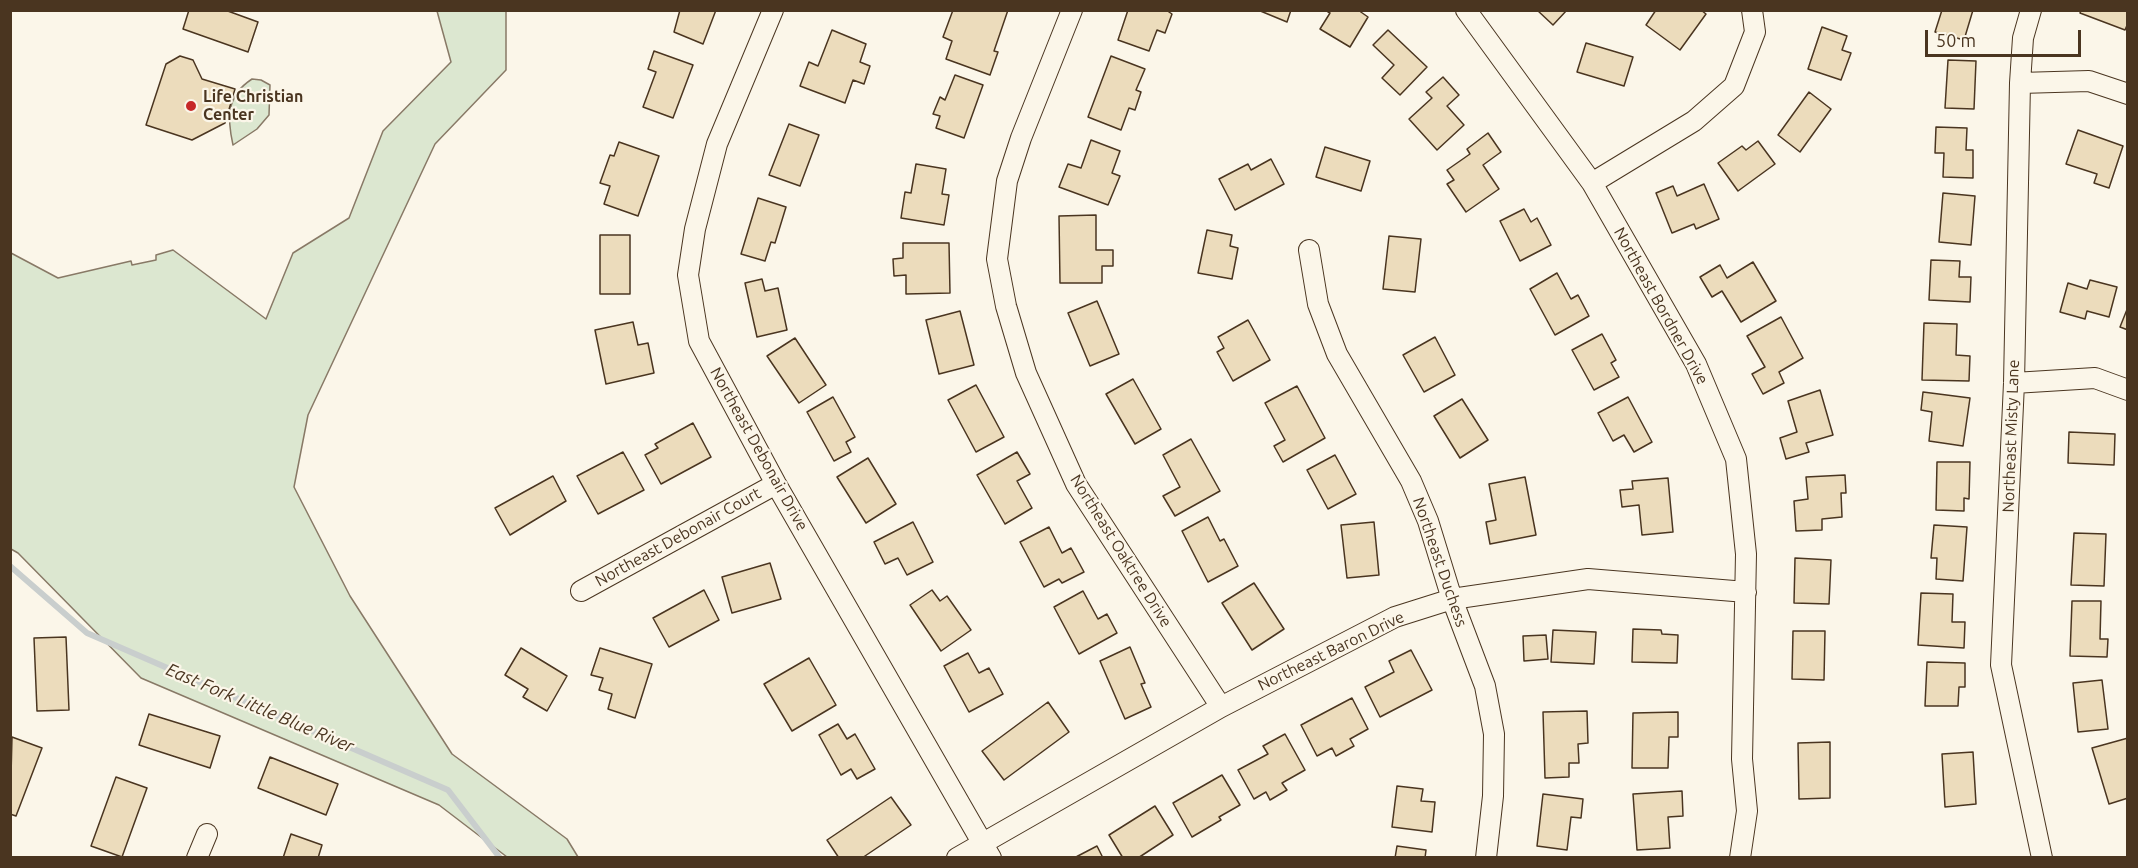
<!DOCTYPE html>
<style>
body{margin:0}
#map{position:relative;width:2138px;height:868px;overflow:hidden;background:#fbf6e9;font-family:Ubuntu,sans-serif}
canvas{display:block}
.frame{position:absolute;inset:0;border:12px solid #4a3520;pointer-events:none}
.scale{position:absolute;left:1925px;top:30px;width:156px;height:27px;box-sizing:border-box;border:3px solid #4a3520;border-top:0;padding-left:8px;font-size:18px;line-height:21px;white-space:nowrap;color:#4a3520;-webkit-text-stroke:4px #fbf6e9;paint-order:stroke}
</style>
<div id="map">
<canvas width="2138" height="868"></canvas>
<div class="frame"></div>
<div class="scale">50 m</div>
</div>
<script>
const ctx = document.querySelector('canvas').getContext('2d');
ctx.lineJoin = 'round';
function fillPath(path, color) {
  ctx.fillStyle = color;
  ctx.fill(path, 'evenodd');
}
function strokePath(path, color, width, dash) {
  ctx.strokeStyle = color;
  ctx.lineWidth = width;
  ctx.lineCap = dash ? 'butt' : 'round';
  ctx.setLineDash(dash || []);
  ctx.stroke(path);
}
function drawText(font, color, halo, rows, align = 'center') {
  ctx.font = font + ' Ubuntu,sans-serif';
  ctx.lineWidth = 4.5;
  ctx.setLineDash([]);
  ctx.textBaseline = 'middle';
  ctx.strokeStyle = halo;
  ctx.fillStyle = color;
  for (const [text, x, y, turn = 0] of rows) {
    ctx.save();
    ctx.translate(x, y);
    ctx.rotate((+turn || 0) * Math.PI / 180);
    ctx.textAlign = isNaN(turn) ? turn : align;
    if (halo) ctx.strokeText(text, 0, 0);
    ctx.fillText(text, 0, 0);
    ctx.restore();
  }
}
const green = new Path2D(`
 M 437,11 L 506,11 L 506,70 L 435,144 L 308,415 L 294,487 L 350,596 L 452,754 L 567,839 L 578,857 L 507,857 L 439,805 L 141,678 L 18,553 L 11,549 L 11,253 L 58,278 L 131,261 L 132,265 L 156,260 L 156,255 L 173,250 L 266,319 L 293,253 L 349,218 L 383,131 L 451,62 Z
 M 252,79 L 261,80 L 270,85 L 269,115 L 257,129 L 233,145 C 227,118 226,96 252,79 Z`);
fillPath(green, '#dce7d0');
strokePath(green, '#887966', 1.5);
strokePath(new Path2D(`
 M 10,566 L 87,633 L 448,790 L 500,858`), '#c9cecd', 6);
const building = new Path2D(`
 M 189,10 L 225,10 L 258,22 L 248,52 L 183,29 Z
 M 680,10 L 716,10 L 703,44 L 674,32 Z
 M 953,10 L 1008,10 L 994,51 L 998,52 L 990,75 L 946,59 L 952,41 L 943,37 Z
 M 1128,10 L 1166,10 L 1172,14 L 1165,33 L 1157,30 L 1149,51 L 1118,40 Z
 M 1258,10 L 1291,10 L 1287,22 Z
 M 1325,10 L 1358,10 L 1368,17 L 1350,47 L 1320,29 L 1330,13 Z
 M 1537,10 L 1567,10 L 1553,25 Z
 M 1656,10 L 1701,10 L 1706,14 L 1680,50 L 1646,25 Z
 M 1942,10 L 1973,10 L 1964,40 L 1935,32 Z
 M 2081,10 L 2128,10 L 2128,23 L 2125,30 L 2080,13 Z
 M 1822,27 L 1847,36 L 1842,50 L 1851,53 L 1841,80 L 1808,69 Z
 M 832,30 L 866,44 L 860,62 L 870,66 L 864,84 L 853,80 L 845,103 L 800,86 L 809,62 L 818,66 Z
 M 1388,30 L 1427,67 L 1400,95 L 1382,78 L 1394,65 L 1373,45 Z
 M 1586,43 L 1633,57 L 1624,86 L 1577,72 Z
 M 654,51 L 693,65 L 673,118 L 643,107 L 656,72 L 648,69 Z
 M 180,56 L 193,60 L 202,79 L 235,89 L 225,123 L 192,140 L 146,125 L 166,64 Z
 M 1111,56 L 1145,69 L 1136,90 L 1141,92 L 1135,110 L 1129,108 L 1121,130 L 1088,117 Z
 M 1948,60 L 1976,61 L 1974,109 L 1945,108 Z
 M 955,75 L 983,85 L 964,138 L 936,128 L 940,116 L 933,114 L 940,97 L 945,100 Z
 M 1443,77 L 1459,95 L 1447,106 L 1464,125 L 1437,150 L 1409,119 L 1432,98 L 1426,92 Z
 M 1809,92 L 1831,109 L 1800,152 L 1778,135 Z
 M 789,124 L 819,135 L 800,186 L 769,175 Z
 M 1936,127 L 1967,128 L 1966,150 L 1973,150 L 1973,178 L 1943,177 L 1944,153 L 1935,153 Z
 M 2078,130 L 2123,146 L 2109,188 L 2094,183 L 2097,174 L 2066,164 Z
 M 1488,133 L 1501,152 L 1483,165 L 1499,189 L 1466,212 L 1447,184 L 1454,180 L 1447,170 L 1470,154 L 1467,149 Z
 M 1091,140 L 1120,151 L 1112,173 L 1120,176 L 1108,205 L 1059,187 L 1068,164 L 1081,168 Z
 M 1758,141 L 1775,164 L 1738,191 L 1718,163 L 1742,146 L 1746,150 Z
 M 619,142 L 659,156 L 638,216 L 604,204 L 610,186 L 600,183 L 610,155 L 614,156 Z
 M 1325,147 L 1370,161 L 1361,191 L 1316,177 Z
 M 1271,159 L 1284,184 L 1235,210 L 1219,179 L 1248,164 L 1251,170 Z
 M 916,164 L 946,169 L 942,194 L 949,195 L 944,225 L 901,218 L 905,192 L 911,193 Z
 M 1704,184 L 1719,219 L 1696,229 L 1694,224 L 1672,233 L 1656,193 L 1673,186 L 1677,196 Z
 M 1943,193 L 1975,196 L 1971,245 L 1939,242 Z
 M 758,198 L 786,207 L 775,243 L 771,242 L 765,261 L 741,254 Z
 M 1524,209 L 1531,222 L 1537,218 L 1551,245 L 1520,261 L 1500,221 Z
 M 1096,215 L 1096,250 L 1113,250 L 1113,266 L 1102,266 L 1102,283 L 1060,283 L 1059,216 Z
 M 1207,230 L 1232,235 L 1230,246 L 1238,248 L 1232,279 L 1198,273 Z
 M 600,235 L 630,235 L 630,294 L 600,294 Z
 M 1389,236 L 1421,239 L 1415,292 L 1383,289 Z
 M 903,243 L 949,243 L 950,293 L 906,294 L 906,275 L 894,276 L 893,259 L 903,258 Z
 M 1931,260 L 1960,261 L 1959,277 L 1971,277 L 1970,302 L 1929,300 Z
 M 1753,262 L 1776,301 L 1741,322 L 1722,291 L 1712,297 L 1700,277 L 1720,265 L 1727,278 Z
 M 1557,273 L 1571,299 L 1578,295 L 1589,316 L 1555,335 L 1530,289 Z
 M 762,279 L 765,291 L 778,288 L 787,330 L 757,337 L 745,283 Z
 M 2090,280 L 2117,287 L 2109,317 L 2087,311 L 2085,319 L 2060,312 L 2068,283 L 2087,289 Z
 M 1097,301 L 1119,354 L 1090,366 L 1068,313 Z
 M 2128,307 L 2128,330 L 2120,327 Z
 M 960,311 L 974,365 L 939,374 L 926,320 Z
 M 1781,317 L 1803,358 L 1779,372 L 1784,383 L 1763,394 L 1752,374 L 1765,367 L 1747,336 Z
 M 1248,320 L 1270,360 L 1233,381 L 1217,352 L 1224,348 L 1218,337 Z
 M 633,322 L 638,345 L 648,343 L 654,373 L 606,384 L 595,330 Z
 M 1924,323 L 1957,324 L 1956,355 L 1970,356 L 1969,381 L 1922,380 Z
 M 1602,334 L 1616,360 L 1611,363 L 1619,377 L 1594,390 L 1572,350 Z
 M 1435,337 L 1455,375 L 1424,392 L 1403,355 Z
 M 795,338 L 826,385 L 799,403 L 767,356 Z
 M 1133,379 L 1161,429 L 1135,444 L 1106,394 Z
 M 976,385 L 1004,437 L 976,452 L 948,400 Z
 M 1297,386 L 1325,438 L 1283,462 L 1274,446 L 1285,440 L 1265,403 Z
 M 1820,390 L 1833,435 L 1806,443 L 1809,452 L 1786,459 L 1780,438 L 1797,432 L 1788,401 Z
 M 1923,392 L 1970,398 L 1963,446 L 1929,441 L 1932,412 L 1921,410 Z
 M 833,397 L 855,437 L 846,442 L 851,452 L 834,461 L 807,412 Z
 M 1628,397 L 1652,442 L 1634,452 L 1624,435 L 1613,441 L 1598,413 Z
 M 1462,399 L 1488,440 L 1460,458 L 1434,416 Z
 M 693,423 L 711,457 L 661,484 L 645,455 L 658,448 L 655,444 Z
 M 2069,432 L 2115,434 L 2114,465 L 2068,463 Z
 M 1191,439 L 1220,491 L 1175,516 L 1163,496 L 1180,487 L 1163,455 Z
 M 623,452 L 644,490 L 598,514 L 577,476 Z
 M 1017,452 L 1030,474 L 1017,481 L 1032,508 L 1005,524 L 977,475 Z
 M 1335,455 L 1356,494 L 1328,509 L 1307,470 Z
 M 868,458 L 896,504 L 866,523 L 837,477 Z
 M 1937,462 L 1970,462 L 1969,499 L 1964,498 L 1964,511 L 1936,510 Z
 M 1845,475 L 1846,493 L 1841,493 L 1842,517 L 1822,519 L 1822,530 L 1796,531 L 1794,501 L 1808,499 L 1806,477 Z
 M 553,476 L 566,501 L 510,535 L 495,508 Z
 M 1525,477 L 1536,535 L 1490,544 L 1486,522 L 1496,520 L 1489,484 Z
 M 1668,478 L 1673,532 L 1642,535 L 1639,505 L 1622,507 L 1620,490 L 1633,489 L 1632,481 Z
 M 1208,517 L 1220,541 L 1224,539 L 1238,566 L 1208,582 L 1182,531 Z
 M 913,522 L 933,562 L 907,575 L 898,558 L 885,564 L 874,542 Z
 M 1374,522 L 1379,575 L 1347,578 L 1341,525 Z
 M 1934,525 L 1967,527 L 1963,581 L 1936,579 L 1937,558 L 1931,558 Z
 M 1049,527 L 1062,553 L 1071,548 L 1084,572 L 1062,583 L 1059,579 L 1044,587 L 1020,542 Z
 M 2074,533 L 2106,534 L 2104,586 L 2071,585 Z
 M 1795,558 L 1831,560 L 1829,604 L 1794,603 Z
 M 770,563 L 781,599 L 732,613 L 722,577 Z
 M 1254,583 L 1284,629 L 1252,650 L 1222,603 Z
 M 704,590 L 719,620 L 669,647 L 653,618 Z
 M 932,590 L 940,601 L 947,596 L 971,630 L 941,651 L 910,605 Z
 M 1083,591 L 1098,619 L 1107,614 L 1117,633 L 1079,654 L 1054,607 Z
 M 1921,593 L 1953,594 L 1952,622 L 1965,622 L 1964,648 L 1918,645 Z
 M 2072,601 L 2101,601 L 2100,639 L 2108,639 L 2107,657 L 2070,656 Z
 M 1633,629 L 1661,630 L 1662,634 L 1678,635 L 1677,663 L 1632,662 Z
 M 1553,630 L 1596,632 L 1594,664 L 1551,662 Z
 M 1793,631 L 1825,631 L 1824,680 L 1792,679 Z
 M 1546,635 L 1548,659 L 1524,661 L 1523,636 Z
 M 66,637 L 69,710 L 37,711 L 34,638 Z
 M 1130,647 L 1145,683 L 1141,684 L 1151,707 L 1125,719 L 1100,661 Z
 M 521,648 L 567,676 L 547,711 L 523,697 L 528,689 L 505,675 Z
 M 600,648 L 652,664 L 635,718 L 608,709 L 612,694 L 599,690 L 603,678 L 591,675 Z
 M 1411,650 L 1432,690 L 1380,717 L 1365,687 L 1394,672 L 1389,661 Z
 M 968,653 L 979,673 L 989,668 L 1003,694 L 969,712 L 944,666 Z
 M 809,658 L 836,705 L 792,731 L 764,684 Z
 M 1927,662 L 1965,663 L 1965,687 L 1959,687 L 1958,706 L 1925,706 Z
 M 2102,680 L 2108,729 L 2078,732 L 2073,683 Z
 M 1352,698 L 1368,729 L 1350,739 L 1354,746 L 1336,756 L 1332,748 L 1317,756 L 1301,725 Z
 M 1048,702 L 1069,732 L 1004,780 L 982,751 Z
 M 1587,711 L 1588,743 L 1578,744 L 1579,763 L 1569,763 L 1569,777 L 1545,778 L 1543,712 Z
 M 1678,712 L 1678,737 L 1669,737 L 1668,768 L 1632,768 L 1633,713 Z
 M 149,714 L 220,736 L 210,768 L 139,745 Z
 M 838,724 L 847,739 L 855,734 L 875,769 L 857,779 L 851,769 L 841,775 L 819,735 Z
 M 1285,734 L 1305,770 L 1282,783 L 1287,790 L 1270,800 L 1266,792 L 1254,799 L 1238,770 L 1268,754 L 1263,746 Z
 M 12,737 L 42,748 L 16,816 L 10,814 Z
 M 2128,738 L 2128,798 L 2109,804 L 2092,748 Z
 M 1830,742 L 1830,798 L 1799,799 L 1798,743 Z
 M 1973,752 L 1976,804 L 1945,807 L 1942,754 Z
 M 270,757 L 338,784 L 326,815 L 258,788 Z
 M 1222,775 L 1240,805 L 1219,817 L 1221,820 L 1192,837 L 1173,803 Z
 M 116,777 L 147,788 L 122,857 L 91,846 Z
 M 1397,786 L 1423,789 L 1421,801 L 1435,802 L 1432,832 L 1392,827 Z
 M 1682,791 L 1683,816 L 1668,817 L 1670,848 L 1637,850 L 1633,794 Z
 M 1543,794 L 1583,799 L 1581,818 L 1571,817 L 1567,850 L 1537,846 Z
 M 891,797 L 911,825 L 862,858 L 839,858 L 827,840 Z
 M 1155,806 L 1173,835 L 1138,858 L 1123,858 L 1109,835 Z
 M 291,834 L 322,845 L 318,858 L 283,858 Z
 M 1097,846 L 1103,858 L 1074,858 Z
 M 1397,846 L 1426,850 L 1425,858 L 1395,858 Z`);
fillPath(building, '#ecdcbc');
strokePath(building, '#4a3520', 1.5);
const street = new Path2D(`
 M 773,10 L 717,144 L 695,229 L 688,275 L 699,341 L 776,484 L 991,858
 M 1072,10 L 1021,138 L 1007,181 L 997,259 L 1006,306 L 1026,373 L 1076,484 L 1221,707
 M 1466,10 L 1592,183 L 1696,364 L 1736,459 L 1746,554 L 1742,759 L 1747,811 L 1740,858
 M 2031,10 L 2023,38 L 2020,83 L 2014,383 L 2001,665 L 2042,858
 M 2020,83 L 2089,81 L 2128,94
 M 1592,183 L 1694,121 L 1734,86 L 1755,32 L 1752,10
 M 1309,250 L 1318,304 L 1337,354 L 1411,481 L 1428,521 L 1452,599 L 1485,686 L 1494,734 L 1493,796 L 1486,858
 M 2014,383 L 2095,378 L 2128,390
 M 581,591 L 776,484
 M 197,858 L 207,834
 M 957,858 L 1221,707 L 1395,617 L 1452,599 L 1588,579 L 1746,592`);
strokePath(street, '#4a3520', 22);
strokePath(street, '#fbf6e9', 20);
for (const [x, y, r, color] of [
 [191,106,6,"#c62828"]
]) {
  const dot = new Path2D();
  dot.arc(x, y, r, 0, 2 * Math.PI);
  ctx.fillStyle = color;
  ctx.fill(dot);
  strokePath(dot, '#fbf6e9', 2);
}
drawText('bold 16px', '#4a3520', '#fbf6e9', [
 ["Life Christian",203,97],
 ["Center",203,115]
], 'left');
drawText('16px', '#4a3520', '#fbf6e9', [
 ["Northeast Bordner Drive",1661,306,61],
 ["Northeast Misty Lane",2011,436,-88],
 ["Northeast Debonair Drive",759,449,61],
 ["Northeast Debonair Court",678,537,-29],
 ["Northeast Oaktree Drive",1121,551,58],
 ["Northeast Duchess",1440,562,71],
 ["Northeast Baron Drive",1331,651,-26]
]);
drawText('italic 18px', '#4a3520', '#fbf6e9', [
 ["East Fork Little Blue River",260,708,23]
]);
</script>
